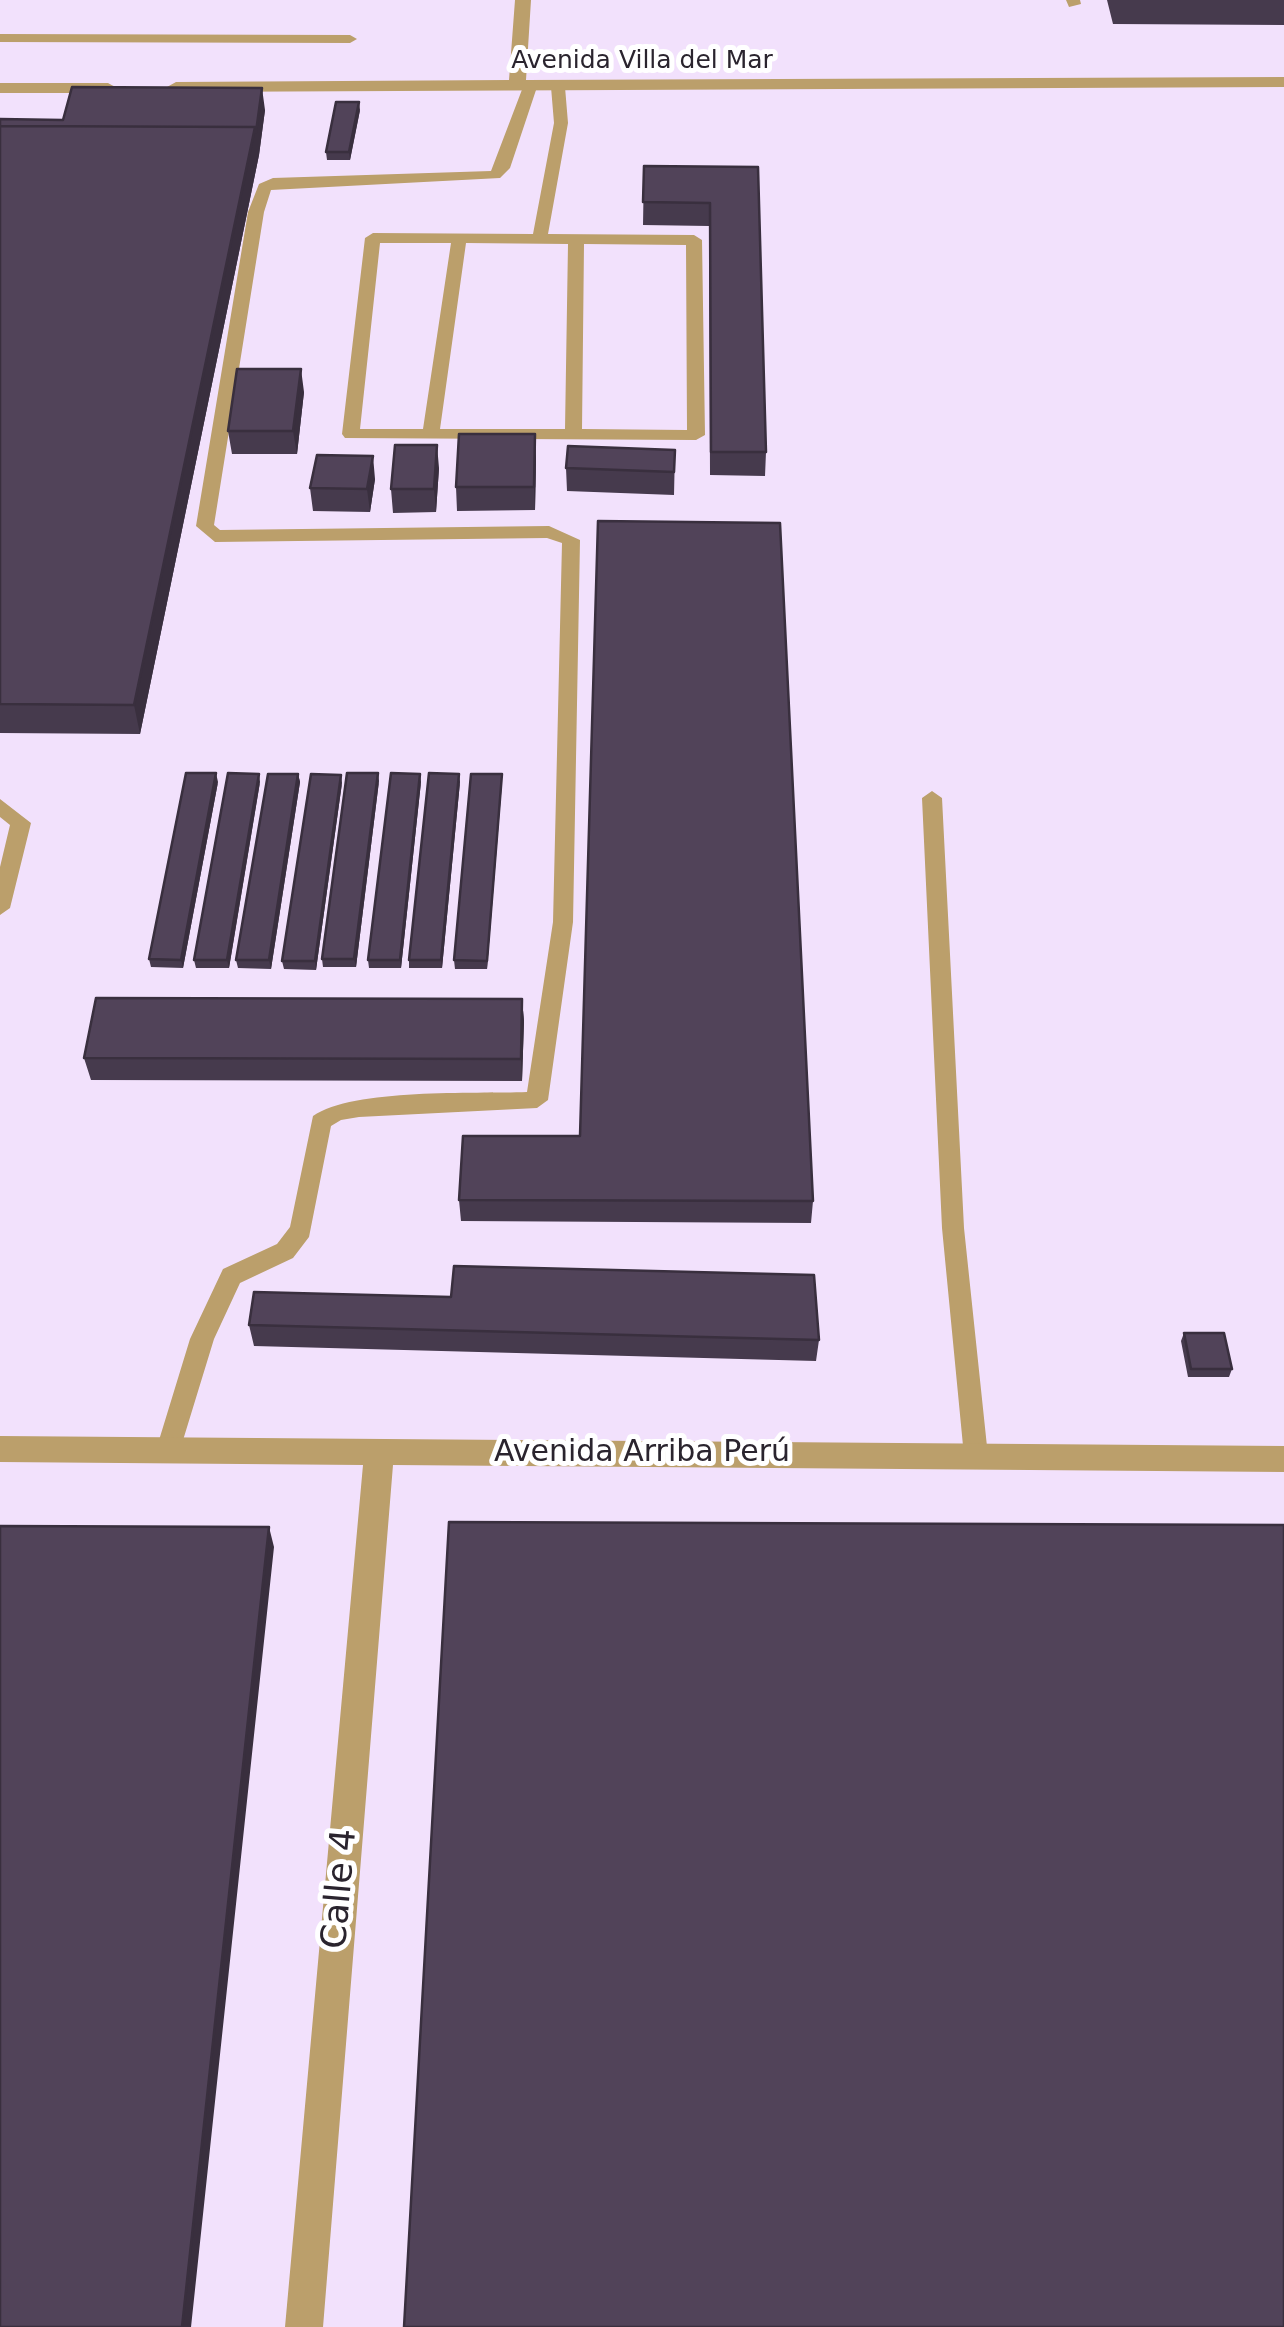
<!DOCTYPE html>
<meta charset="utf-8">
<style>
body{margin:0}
canvas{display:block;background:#f2e1fc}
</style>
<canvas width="1284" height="2327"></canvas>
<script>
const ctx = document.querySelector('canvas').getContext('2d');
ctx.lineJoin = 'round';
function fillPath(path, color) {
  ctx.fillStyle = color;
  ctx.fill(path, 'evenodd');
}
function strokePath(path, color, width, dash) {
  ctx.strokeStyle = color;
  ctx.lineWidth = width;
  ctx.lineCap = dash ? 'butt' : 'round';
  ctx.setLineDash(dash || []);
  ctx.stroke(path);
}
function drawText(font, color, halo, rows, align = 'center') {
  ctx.font = font + ' "DejaVu Sans",sans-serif';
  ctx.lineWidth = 10;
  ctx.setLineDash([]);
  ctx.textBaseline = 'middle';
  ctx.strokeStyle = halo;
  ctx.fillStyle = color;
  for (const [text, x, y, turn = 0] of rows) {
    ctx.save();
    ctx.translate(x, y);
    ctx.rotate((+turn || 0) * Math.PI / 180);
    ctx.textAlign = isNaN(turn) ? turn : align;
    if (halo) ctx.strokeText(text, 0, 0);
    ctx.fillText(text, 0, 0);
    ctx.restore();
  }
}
fillPath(new Path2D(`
 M 1066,0 L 1080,0 L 1081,4 L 1069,7 Z
 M 0,34 L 350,35 L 357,39 L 350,43 L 0,42 Z
 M 530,83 L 537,87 L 510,168 L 500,178 L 271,190 L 264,212 L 214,525 L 220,530 L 549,526 L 580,540 L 573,922 L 548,1100 L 537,1108 L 359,1117 L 341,1120 L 331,1126 L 309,1237 L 293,1258 L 240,1283 L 214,1339 L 180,1450 L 177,1458 L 168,1461 L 159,1458 L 156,1450 L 190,1339 L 223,1269 L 277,1244 L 290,1227 L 313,1116 C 353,1088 475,1094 527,1092 L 553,922 L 562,543 L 547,538 L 215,542 L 196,526 L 248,212 L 259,184 L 273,178 L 491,171 L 523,87 Z
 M 558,83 L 565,87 L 568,123 L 548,234 L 694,235 L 702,240 L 705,435 L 696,440 L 345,438 L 342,434 L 365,238 L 373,233 L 533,234 L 554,123 L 551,87 ZM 380,243 L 451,243 L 423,429 L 360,429 ZM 466,243 L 568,244 L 565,429 L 440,429 ZM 584,244 L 686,245 L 687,430 L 582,429 Z
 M 932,791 L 942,798 L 964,1228 L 988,1456 L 985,1464 L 976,1467 L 967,1464 L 964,1456 L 942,1228 L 922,798 Z
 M 0,799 L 31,823 L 10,908 L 0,915 L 0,867 L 10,825 L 0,817 Z`), '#bb9f6b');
fillPath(new Path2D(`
 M 515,0 L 531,0 L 526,80 L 1284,77 L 1284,87 L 176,92 L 167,87 L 176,82 L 509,80 Z
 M 0,83 L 108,83 L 117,88 L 108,93 L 0,93 Z
 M 0,1436 L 1284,1446 L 1284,1472 L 393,1465 L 323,2327 L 285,2327 L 363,1465 L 0,1462 Z`), '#bb9f6b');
fillPath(new Path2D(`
 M 1107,0 L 1284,0 L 1284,25 L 1113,24 Z
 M 265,110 L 259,155 L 140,734 L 0,733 L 0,119 L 63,120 Z
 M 360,110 L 350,160 L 327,160 L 326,152 Z
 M 644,166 L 758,167 L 766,452 L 765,476 L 710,475 L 709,226 L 643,225 Z
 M 304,392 L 297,454 L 232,454 L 228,431 Z
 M 675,450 L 674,495 L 567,491 L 566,468 Z
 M 536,457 L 535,510 L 457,511 L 456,487 Z
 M 439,468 L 436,512 L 393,513 L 391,489 Z
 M 375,479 L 370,512 L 313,511 L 310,488 Z
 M 298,774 L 300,782 L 271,969 L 238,968 L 236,960 Z
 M 502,774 L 487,969 L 455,969 L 454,960 Z
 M 379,781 L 356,967 L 323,967 L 322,959 Z
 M 218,782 L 183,968 L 151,967 L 149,959 Z
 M 260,782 L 229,968 L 196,968 L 194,960 Z
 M 421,782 L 401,968 L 369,968 L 368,960 Z
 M 460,782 L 442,968 L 409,968 L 409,960 Z
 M 342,783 L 316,970 L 284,969 L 282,961 Z
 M 522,999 L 524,1021 L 522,1081 L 91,1080 L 84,1058 Z
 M 459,1200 L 813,1201 L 811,1223 L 461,1221 Z
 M 249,1325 L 819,1340 L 816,1361 L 254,1346 Z
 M 1184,1333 L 1232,1369 L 1229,1377 L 1188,1377 L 1181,1341 Z`), '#463a4d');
fillPath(new Path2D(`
 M 262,88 L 265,110 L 259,155 L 140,734 L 134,705 Z
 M 359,102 L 360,110 L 350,160 L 349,152 Z
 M 301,369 L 304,392 L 297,454 L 293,431 Z
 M 535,434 L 536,457 L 535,510 L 534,487 Z
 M 437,445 L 439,468 L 436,512 L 434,489 Z
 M 373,456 L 375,479 L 370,512 L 367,489 Z
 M 216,773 L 218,782 L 183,968 L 181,960 Z
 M 378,773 L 379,781 L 356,967 L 354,959 Z
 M 259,774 L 260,782 L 229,968 L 227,960 Z
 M 298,774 L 300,782 L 271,969 L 269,960 Z
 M 420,774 L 421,782 L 401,968 L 400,960 Z
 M 459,774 L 460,782 L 442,968 L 441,960 Z
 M 502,774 L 502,783 L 487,969 L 487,961 Z
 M 341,775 L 342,783 L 316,970 L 315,961 Z
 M 522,999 L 524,1021 L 522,1081 L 521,1059 Z
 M 269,1527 L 274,1547 L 191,2327 L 182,2327 Z`), '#392f3e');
const building = new Path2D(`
 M 72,87 L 262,88 L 256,132 L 255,127 L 0,126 L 0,119 L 63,120 Z
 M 336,102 L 359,102 L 349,152 L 326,152 Z
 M 0,126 L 255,127 L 134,705 L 0,704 Z
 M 644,166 L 758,167 L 766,452 L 711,452 L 710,203 L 643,202 Z
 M 237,369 L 301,369 L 293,431 L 228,431 Z
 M 459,434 L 535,434 L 534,487 L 456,487 Z
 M 395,445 L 437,445 L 434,489 L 391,489 Z
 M 568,446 L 675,450 L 674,472 L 566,468 Z
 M 317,455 L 373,456 L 367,489 L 310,488 Z
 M 598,521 L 780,523 L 813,1201 L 459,1200 L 463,1136 L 580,1136 Z
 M 186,773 L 216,773 L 181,960 L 149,959 Z
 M 228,773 L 259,774 L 227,960 L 194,960 Z
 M 347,773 L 378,773 L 354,959 L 322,959 Z
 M 391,773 L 420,774 L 400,960 L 368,960 Z
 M 429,773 L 459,774 L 441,960 L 409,960 Z
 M 268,774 L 298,774 L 269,960 L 236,960 Z
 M 311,774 L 341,775 L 315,961 L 282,961 Z
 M 471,774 L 502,774 L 487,961 L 454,960 Z
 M 96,998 L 522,999 L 521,1059 L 84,1058 Z
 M 454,1266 L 814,1275 L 819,1340 L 249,1325 L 254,1292 L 451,1297 Z
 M 1184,1333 L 1224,1333 L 1232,1369 L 1191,1369 Z
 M 449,1522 L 1284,1525 L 1284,2327 L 404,2327 Z
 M 0,1526 L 269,1527 L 182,2327 L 0,2327 Z`);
fillPath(building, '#514359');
strokePath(building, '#392f3e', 2.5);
drawText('25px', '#2a242e', '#fff', [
 ["Avenida Villa del Mar",642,61]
]);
drawText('30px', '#2a242e', '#fff', [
 ["Avenida Arriba Perú",642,1453]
]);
drawText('35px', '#2a242e', '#fff', [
 ["Calle 4",341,1889,-85]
]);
</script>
